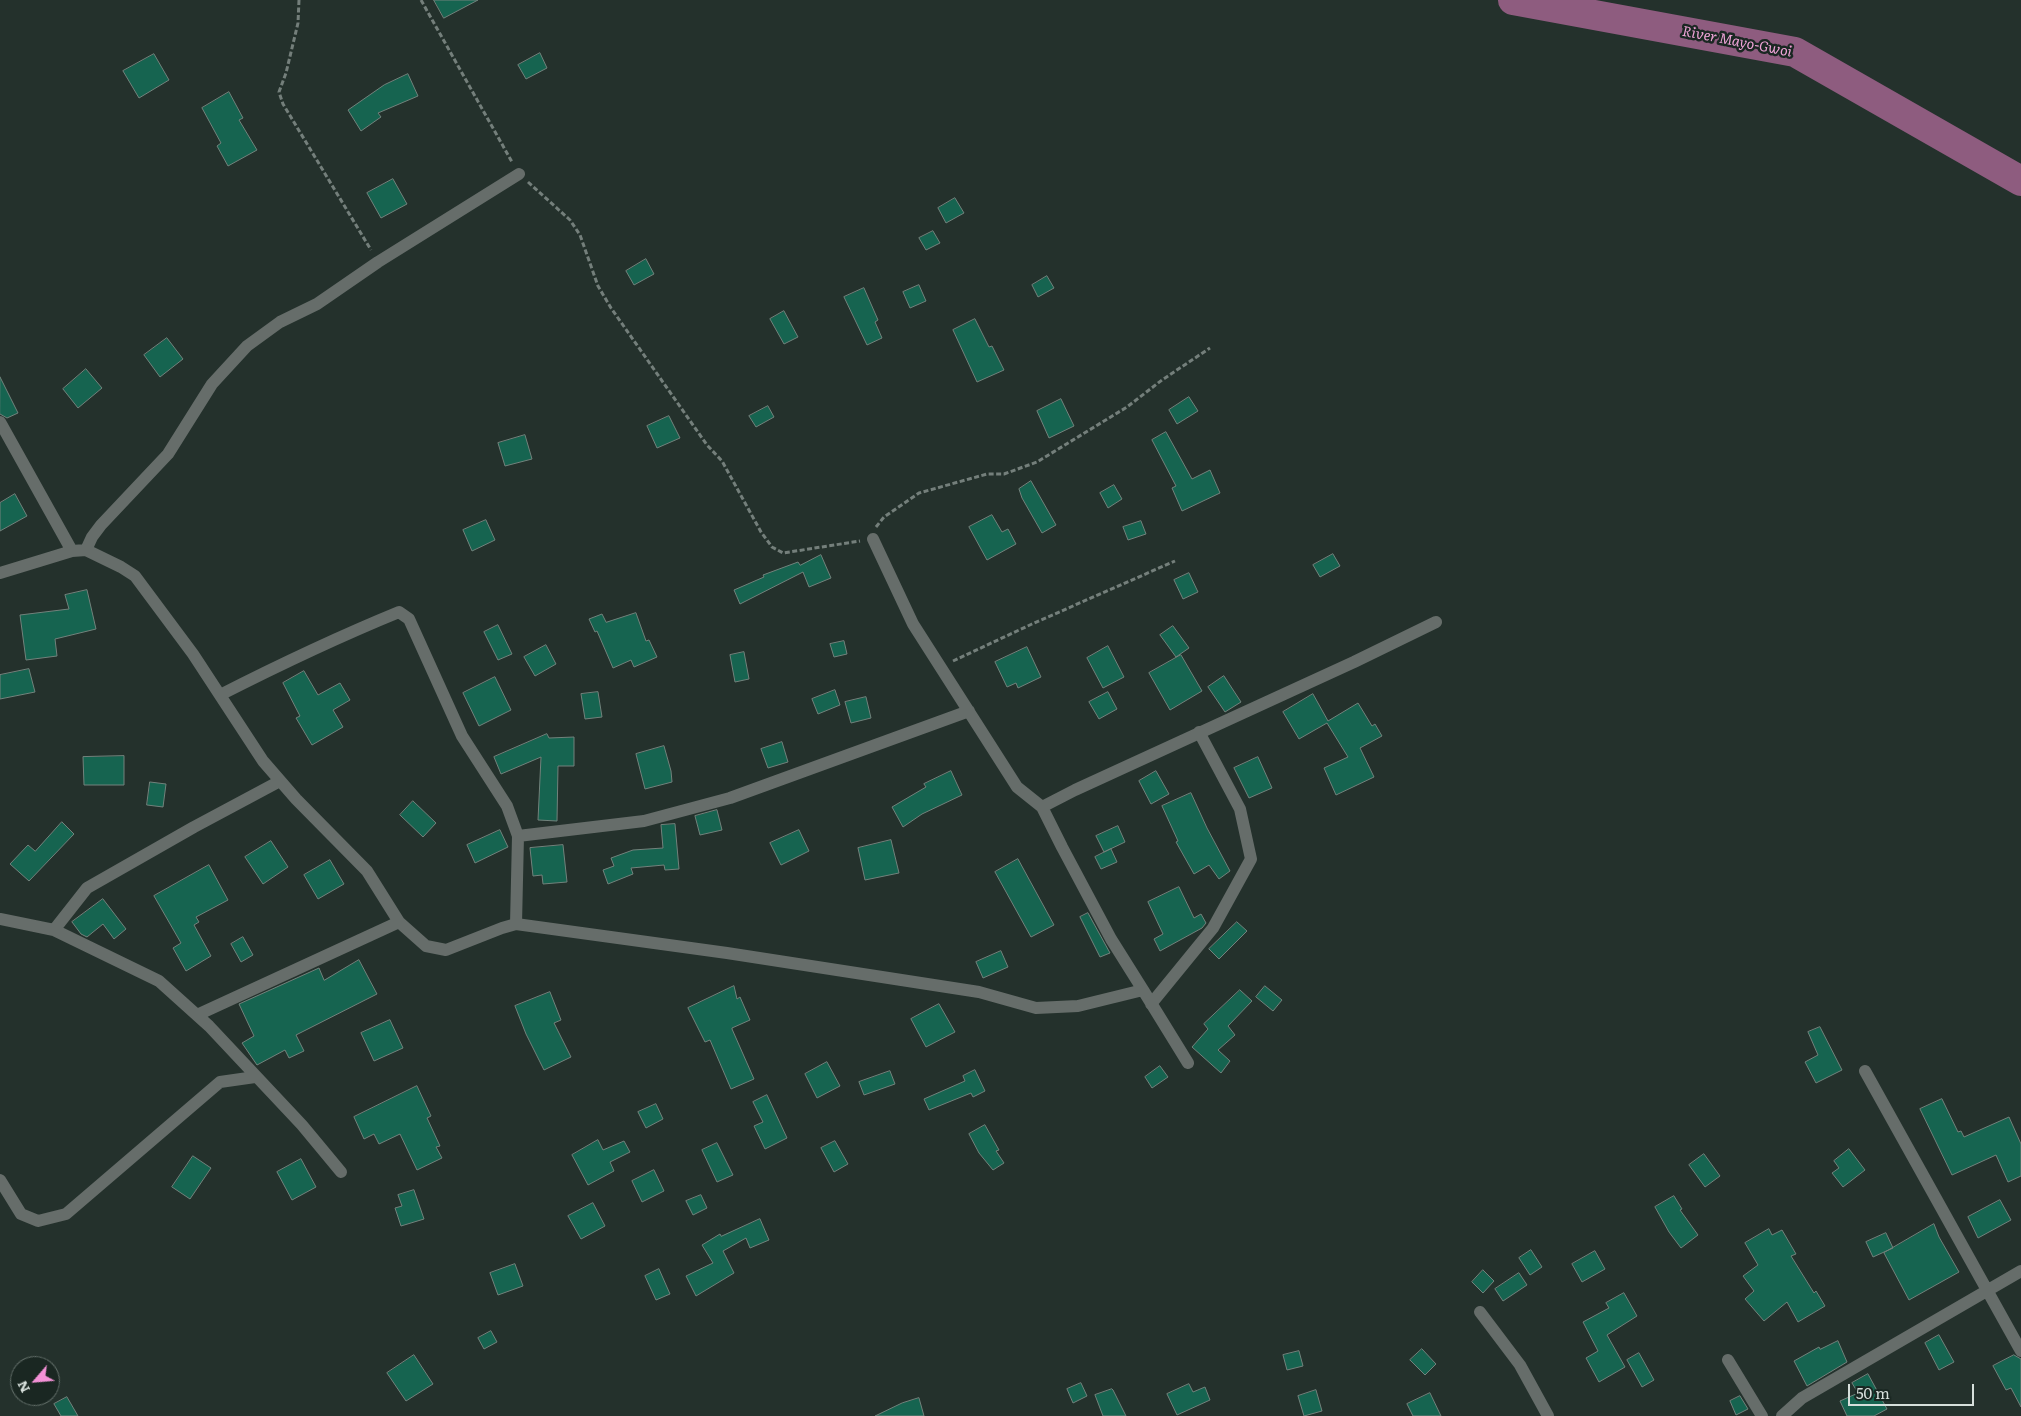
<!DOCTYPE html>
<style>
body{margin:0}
#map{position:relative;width:2021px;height:1416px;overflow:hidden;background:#24312c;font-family:Literata,serif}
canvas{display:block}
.north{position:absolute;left:10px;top:1356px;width:50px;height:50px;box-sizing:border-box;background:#1a2722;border:1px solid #65716c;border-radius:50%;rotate:243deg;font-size:14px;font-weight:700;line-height:20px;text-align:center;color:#d6dfdb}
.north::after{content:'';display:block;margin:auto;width:18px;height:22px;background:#f391d6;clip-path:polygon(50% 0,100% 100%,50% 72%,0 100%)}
.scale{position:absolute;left:1848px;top:1384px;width:126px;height:22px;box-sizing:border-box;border:2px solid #d6dfdb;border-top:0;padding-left:6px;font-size:15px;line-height:18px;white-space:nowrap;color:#d6dfdb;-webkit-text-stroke:4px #1a2722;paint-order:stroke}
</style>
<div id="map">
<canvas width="2021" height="1416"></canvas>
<div class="north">N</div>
<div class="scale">50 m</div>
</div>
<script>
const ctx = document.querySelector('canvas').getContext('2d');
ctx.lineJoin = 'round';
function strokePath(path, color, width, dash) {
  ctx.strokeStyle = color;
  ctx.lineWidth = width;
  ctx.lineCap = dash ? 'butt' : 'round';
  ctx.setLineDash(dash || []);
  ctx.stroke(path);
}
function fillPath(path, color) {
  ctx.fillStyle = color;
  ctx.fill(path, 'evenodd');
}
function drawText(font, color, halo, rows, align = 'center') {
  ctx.font = font + ' Literata,serif';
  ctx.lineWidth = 5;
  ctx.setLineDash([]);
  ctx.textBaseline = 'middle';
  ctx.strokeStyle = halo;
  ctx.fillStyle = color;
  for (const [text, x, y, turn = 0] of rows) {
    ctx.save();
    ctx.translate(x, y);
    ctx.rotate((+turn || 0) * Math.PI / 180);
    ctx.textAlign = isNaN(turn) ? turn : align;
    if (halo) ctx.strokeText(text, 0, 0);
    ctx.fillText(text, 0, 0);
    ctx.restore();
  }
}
strokePath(new Path2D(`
 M 1513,0 L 1795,52 L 2021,181`), '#8e5c7f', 30);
const building = new Path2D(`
 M 434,0 L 478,0 L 444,18 Z
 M 540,53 L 547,68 L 526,79 L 518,65 Z
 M 154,54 L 169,80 L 139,98 L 123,71 Z
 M 408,74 L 418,96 L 378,113 L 381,117 L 361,131 L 348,110 L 384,85 Z
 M 229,92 L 243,118 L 239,120 L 257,150 L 228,166 L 217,146 L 221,143 L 202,108 Z
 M 393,179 L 407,204 L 381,218 L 367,193 Z
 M 955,198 L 964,213 L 946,223 L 938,208 Z
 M 933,231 L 940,243 L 926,250 L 919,238 Z
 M 646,259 L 654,274 L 634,285 L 626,271 Z
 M 1047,276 L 1054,288 L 1038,297 L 1032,285 Z
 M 919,285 L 926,301 L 910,308 L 903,292 Z
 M 864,288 L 878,320 L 875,322 L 882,338 L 867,345 L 844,297 Z
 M 784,311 L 798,337 L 784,344 L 770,319 Z
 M 975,319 L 989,347 L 992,346 L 1004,370 L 977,382 L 953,330 Z
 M 167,338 L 183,359 L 160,377 L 144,355 Z
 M 86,369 L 102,388 L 78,408 L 63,389 Z
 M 0,377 L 18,413 L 7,418 L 0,414 Z
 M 1189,397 L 1198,411 L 1177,424 L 1169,410 Z
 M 1061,399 L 1074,426 L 1049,438 L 1037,411 Z
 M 768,406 L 774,417 L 756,427 L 749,416 Z
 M 669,416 L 680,438 L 657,448 L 647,426 Z
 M 1166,432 L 1192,479 L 1210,470 L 1220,493 L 1182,511 L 1172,488 L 1176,486 L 1152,440 Z
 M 525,435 L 532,459 L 505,466 L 498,443 Z
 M 1031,481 L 1056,525 L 1042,533 L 1022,498 L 1019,489 Z
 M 1114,485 L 1122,499 L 1108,508 L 1100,493 Z
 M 15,494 L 27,516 L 0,531 L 0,503 Z
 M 992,515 L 1002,532 L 1008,529 L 1016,544 L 987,560 L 969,527 Z
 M 486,520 L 495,540 L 472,551 L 463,530 Z
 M 1141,521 L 1146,534 L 1128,540 L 1123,527 Z
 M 1333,554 L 1340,566 L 1320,577 L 1313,565 Z
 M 821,555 L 831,578 L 809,587 L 803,572 L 740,604 L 734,590 L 764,577 L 763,575 L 798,562 L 800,565 Z
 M 1189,573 L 1198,592 L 1183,599 L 1174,580 Z
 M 87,590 L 96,629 L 55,639 L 57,656 L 26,660 L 20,615 L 69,609 L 65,595 Z
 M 636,613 L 646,641 L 649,640 L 657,657 L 634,667 L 631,660 L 613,668 L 597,631 L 595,632 L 589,619 L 602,614 L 606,622 Z
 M 498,625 L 512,654 L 498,660 L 484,632 Z
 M 1173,626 L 1189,648 L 1176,657 L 1160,635 Z
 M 844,641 L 847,654 L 834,657 L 830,644 Z
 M 546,645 L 556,664 L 535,676 L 524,657 Z
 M 1108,646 L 1124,677 L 1103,688 L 1087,658 Z
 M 1027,647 L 1041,677 L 1018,688 L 1016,683 L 1007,687 L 995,662 Z
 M 744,652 L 749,679 L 735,682 L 730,655 Z
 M 1181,655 L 1202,691 L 1170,710 L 1149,673 Z
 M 29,669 L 35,692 L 0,699 L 0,675 Z
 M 304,671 L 318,695 L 340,683 L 350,700 L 333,710 L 343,727 L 312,745 L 296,718 L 300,716 L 283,683 Z
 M 1224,676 L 1241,702 L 1225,712 L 1208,687 Z
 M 495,677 L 511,710 L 479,726 L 463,693 Z
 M 835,690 L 840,705 L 818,714 L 812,699 Z
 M 598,692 L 602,717 L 585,719 L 581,694 Z
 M 1108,692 L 1117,709 L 1099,719 L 1089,702 Z
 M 1313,694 L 1328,721 L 1358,703 L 1372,726 L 1375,724 L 1382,736 L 1360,748 L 1374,777 L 1336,795 L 1324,768 L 1348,757 L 1327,723 L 1299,739 L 1283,712 Z
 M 866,697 L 871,718 L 851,723 L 845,702 Z
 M 547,734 L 549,738 L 574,737 L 574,766 L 558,766 L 557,821 L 538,820 L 541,757 L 501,774 L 494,757 Z
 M 782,742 L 788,762 L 768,768 L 761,749 Z
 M 664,746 L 671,771 L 672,782 L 645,789 L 636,754 Z
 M 124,756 L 124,785 L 84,785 L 83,757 Z
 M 1258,757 L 1272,788 L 1249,798 L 1234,768 Z
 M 951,771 L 962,795 L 922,814 L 903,827 L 892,807 L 926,787 L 924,784 Z
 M 1156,771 L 1169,794 L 1151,804 L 1139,781 Z
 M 150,782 L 166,784 L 163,807 L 147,805 Z
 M 1191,793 L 1207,828 L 1230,871 L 1219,879 L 1209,865 L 1194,874 L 1176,842 L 1178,841 L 1162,806 Z
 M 413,801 L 436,823 L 423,837 L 400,815 Z
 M 717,810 L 722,830 L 700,835 L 695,816 Z
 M 62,822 L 74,834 L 29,881 L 10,864 L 28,845 L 35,851 Z
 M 675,824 L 679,869 L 665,870 L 664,865 L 631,868 L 633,874 L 608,884 L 603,870 L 614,866 L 611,858 L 633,850 L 663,848 L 661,825 Z
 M 1118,826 L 1125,842 L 1104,852 L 1096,836 Z
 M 500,830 L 508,847 L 475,863 L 467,845 Z
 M 799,830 L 809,851 L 781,865 L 770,843 Z
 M 891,840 L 899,873 L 865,880 L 858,848 Z
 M 271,841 L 288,867 L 263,884 L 245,857 Z
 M 563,845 L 567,882 L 543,884 L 542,875 L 533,876 L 530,848 Z
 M 1111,849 L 1117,862 L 1101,869 L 1095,857 Z
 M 1018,859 L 1054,925 L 1031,937 L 995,872 Z
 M 330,860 L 344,884 L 318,899 L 304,875 Z
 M 209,865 L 228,900 L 196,917 L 199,922 L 194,925 L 211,956 L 186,971 L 173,948 L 181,943 L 154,896 Z
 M 1179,887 L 1194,918 L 1201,914 L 1206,923 L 1202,928 L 1160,951 L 1154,939 L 1163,934 L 1148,902 Z
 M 103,899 L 126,929 L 114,939 L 103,924 L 87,937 L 81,934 L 72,922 Z
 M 1088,913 L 1110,953 L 1100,957 L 1080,917 Z
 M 1237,922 L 1247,931 L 1219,959 L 1209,949 Z
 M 243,937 L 253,955 L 241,962 L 231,944 Z
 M 1001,951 L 1008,967 L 983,978 L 976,962 Z
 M 359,960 L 377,994 L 296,1035 L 304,1051 L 289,1058 L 285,1050 L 257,1065 L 242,1043 L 254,1036 L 239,1004 L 319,968 L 324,980 Z
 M 734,986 L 737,999 L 740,997 L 750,1020 L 732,1028 L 732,1029 L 754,1079 L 731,1089 L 710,1040 L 705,1042 L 688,1008 Z
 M 1265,986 L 1282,1000 L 1273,1011 L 1256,997 Z
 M 1240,990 L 1252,1001 L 1228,1026 L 1235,1035 L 1218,1050 L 1230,1061 L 1221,1073 L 1192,1047 L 1208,1029 L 1204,1024 Z
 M 550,992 L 561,1020 L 554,1023 L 571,1057 L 544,1070 L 526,1034 L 515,1006 Z
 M 939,1004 L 955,1032 L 926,1047 L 911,1019 Z
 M 390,1020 L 403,1048 L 374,1061 L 361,1033 Z
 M 1820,1027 L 1842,1070 L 1816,1083 L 1805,1062 L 1818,1055 L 1808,1032 Z
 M 827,1062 L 840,1086 L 817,1098 L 805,1074 Z
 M 1160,1066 L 1168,1077 L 1152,1088 L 1145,1077 Z
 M 975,1070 L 985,1091 L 973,1097 L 971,1093 L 929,1110 L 924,1099 L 965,1081 L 963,1076 Z
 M 890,1071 L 895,1084 L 864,1095 L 859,1082 Z
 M 417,1086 L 431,1116 L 427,1118 L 440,1146 L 436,1147 L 442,1158 L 417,1170 L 400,1134 L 379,1144 L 374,1134 L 364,1139 L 354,1117 Z
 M 767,1095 L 787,1138 L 765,1149 L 754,1126 L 763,1122 L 753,1102 Z
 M 1942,1099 L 1958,1132 L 1961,1131 L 1964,1137 L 2009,1117 L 2021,1144 L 2021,1176 L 2008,1182 L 1996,1155 L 1952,1175 L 1920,1109 Z
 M 656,1104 L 663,1119 L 646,1128 L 638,1112 Z
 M 985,1125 L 999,1150 L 996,1151 L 1004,1163 L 993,1170 L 979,1153 L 969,1134 Z
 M 598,1140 L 603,1150 L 624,1141 L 630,1152 L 610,1162 L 614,1171 L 588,1185 L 572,1155 Z
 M 835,1141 L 848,1164 L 834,1172 L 821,1148 Z
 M 717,1143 L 733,1175 L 717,1182 L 702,1150 Z
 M 1849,1149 L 1865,1170 L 1843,1187 L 1832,1173 L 1839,1168 L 1834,1161 Z
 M 1704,1154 L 1720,1176 L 1705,1187 L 1689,1165 Z
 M 193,1156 L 211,1168 L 190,1199 L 172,1187 Z
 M 301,1159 L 316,1187 L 292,1200 L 277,1172 Z
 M 654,1170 L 664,1191 L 642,1202 L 632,1181 Z
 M 414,1190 L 424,1219 L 401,1226 L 395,1208 L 402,1206 L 398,1195 Z
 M 701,1195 L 707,1208 L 693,1215 L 686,1201 Z
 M 1674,1196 L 1682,1209 L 1680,1210 L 1698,1235 L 1681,1248 L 1669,1232 L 1655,1207 Z
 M 2000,1200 L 2011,1220 L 1978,1238 L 1968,1217 Z
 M 593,1203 L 605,1226 L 581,1239 L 568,1216 Z
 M 760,1219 L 769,1240 L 750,1248 L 746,1238 L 723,1251 L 734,1273 L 696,1296 L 686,1276 L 713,1263 L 702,1245 L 720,1234 L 721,1236 Z
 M 1934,1224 L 1939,1237 L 1959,1272 L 1909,1300 L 1884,1253 Z
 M 1769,1229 L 1772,1235 L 1782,1230 L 1796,1254 L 1791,1256 L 1814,1293 L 1816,1291 L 1825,1306 L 1798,1322 L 1787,1302 L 1764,1321 L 1745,1299 L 1754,1291 L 1743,1276 L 1758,1265 L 1745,1243 Z
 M 1886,1233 L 1893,1248 L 1873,1257 L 1866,1242 Z
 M 1531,1250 L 1542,1267 L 1530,1275 L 1519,1258 Z
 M 1595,1251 L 1605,1269 L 1582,1282 L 1572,1264 Z
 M 515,1264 L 523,1286 L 498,1295 L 490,1273 Z
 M 659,1269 L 670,1294 L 656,1300 L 645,1276 Z
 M 1483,1270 L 1494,1281 L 1483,1293 L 1472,1282 Z
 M 1519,1273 L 1527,1285 L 1503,1301 L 1495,1289 Z
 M 1624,1293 L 1637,1316 L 1607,1335 L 1625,1367 L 1599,1382 L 1586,1358 L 1598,1351 L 1583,1322 L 1609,1308 L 1606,1303 Z
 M 491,1331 L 497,1342 L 484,1349 L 478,1338 Z
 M 1939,1335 L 1954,1362 L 1939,1370 L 1925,1343 Z
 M 1838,1341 L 1847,1362 L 1807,1386 L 1794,1361 L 1819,1347 L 1820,1349 Z
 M 1422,1349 L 1436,1364 L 1425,1375 L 1410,1360 Z
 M 1299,1351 L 1303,1366 L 1287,1370 L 1283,1355 Z
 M 1639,1353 L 1654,1380 L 1642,1387 L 1627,1360 Z
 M 414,1355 L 433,1384 L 406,1401 L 387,1373 Z
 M 2014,1355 L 2021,1359 L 2021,1407 L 2011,1388 L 2006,1390 L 1993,1366 Z
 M 1868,1374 L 1887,1409 L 1874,1416 L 1847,1416 L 1840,1401 L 1858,1393 L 1852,1383 Z
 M 1081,1383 L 1087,1396 L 1073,1403 L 1067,1389 Z
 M 1189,1384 L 1193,1392 L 1205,1387 L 1210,1400 L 1177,1415 L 1167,1394 Z
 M 1112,1389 L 1113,1390 L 1126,1416 L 1103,1416 L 1095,1395 Z
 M 1316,1390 L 1322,1411 L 1304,1416 L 1298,1396 Z
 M 1430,1393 L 1441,1416 L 1413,1416 L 1407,1404 Z
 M 1740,1396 L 1748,1409 L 1736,1415 L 1730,1401 Z
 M 67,1397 L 78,1416 L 61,1416 L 54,1404 Z
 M 919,1398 L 924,1416 L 875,1416 L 902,1403 Z`);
fillPath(building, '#166450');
strokePath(building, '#72827c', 1);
strokePath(new Path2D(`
 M 299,0 L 298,23 L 286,73 L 279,92 L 283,104 L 371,250
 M 421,0 L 512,162
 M 528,182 L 570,220 L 580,235 L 598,286 L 611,308 L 707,445 L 722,461 L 761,532 L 772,547 L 783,553 L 860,541
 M 876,527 L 884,517 L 919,493 L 987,474 L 1004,474 L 1037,462 L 1127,407 L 1162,380 L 1210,348
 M 953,661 L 1032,624 L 1175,561`), '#747f7b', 3, [5, 2.5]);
strokePath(new Path2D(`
 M 0,422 L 72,551
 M 873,539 L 913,624 L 1017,787 L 1042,807 L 1062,847 L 1111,939 L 1143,990
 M 86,550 L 92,537 L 101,525 L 168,454 L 212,384 L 247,346 L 280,322 L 317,304 L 378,262 L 519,174
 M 0,573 L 72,551 L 86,550 L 121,567 L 135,576 L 193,654 L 263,761 L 296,799 L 367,871 L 399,922 L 426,946 L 446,950 L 502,928 L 516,924 L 727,953 L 979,992 L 1036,1008 L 1078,1006 L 1143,990 L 1188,1063
 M 220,695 C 279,665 338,637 399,612 L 409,619 L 462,736 L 507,806 L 518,836 L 516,924
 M 1042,807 L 1075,790 L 1354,662 L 1436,622
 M 518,836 L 644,821 L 730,798 L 969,711
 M 0,919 L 54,930 L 159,981 L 209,1026 L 302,1125 L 341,1172
 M 54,930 L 87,888 L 194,827 L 280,781
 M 1151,1004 L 1213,928 L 1251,859 L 1240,809 L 1199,732
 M 197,1015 L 399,922
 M 1865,1071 L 2021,1351
 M 0,1180 L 21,1214 L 38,1221 L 66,1214 L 220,1082 L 255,1077
 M 1480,1312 L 1520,1365 L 1548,1416
 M 1728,1360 L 1762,1416
 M 1782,1416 L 1802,1398 L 2021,1271`), '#666d6a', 12);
drawText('italic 14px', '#efa3d7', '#1a2722', [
 ["River Mayo-Gwoi",1737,42,11]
]);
</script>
